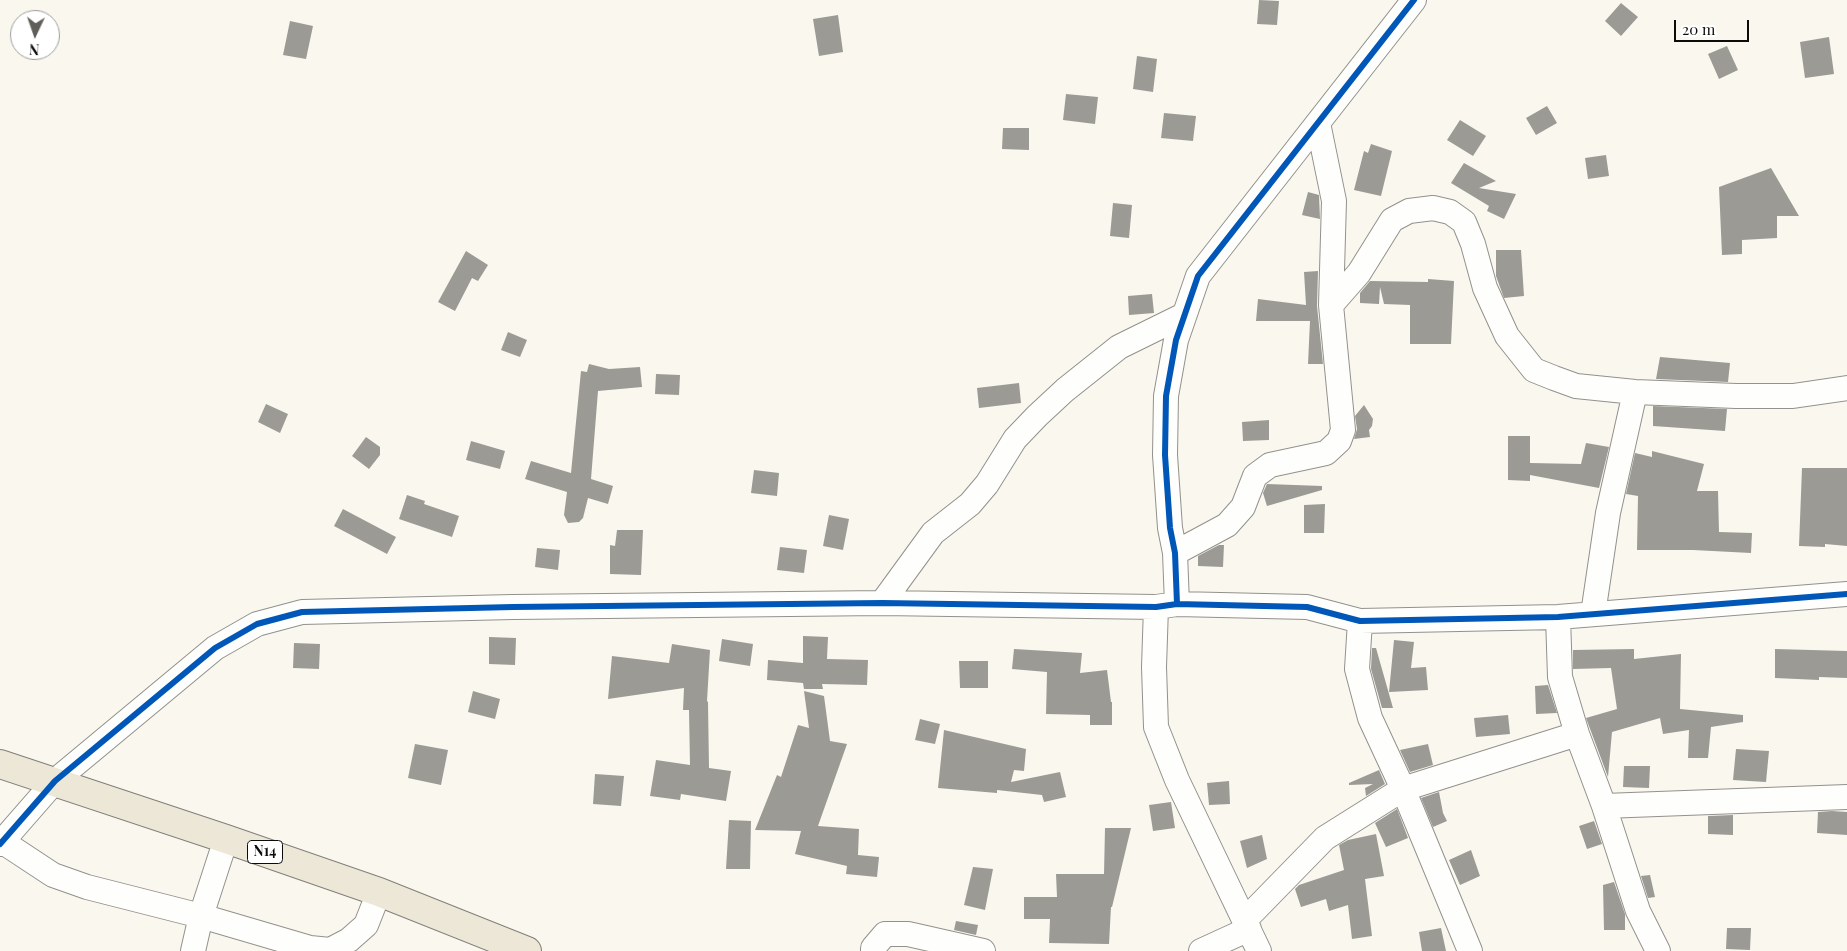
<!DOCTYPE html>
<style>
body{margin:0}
#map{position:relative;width:1847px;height:951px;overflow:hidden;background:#faf7ee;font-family:"Playfair Display",serif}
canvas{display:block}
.north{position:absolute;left:10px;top:10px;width:50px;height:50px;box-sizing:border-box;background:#fff;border:1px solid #9d9d9d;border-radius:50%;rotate:183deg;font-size:14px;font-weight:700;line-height:20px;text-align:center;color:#0b0b0b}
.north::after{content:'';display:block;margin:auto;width:18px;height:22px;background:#5f5e5a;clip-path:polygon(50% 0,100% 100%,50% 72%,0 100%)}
.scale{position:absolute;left:1674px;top:20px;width:75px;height:22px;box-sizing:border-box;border:2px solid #0b0b0b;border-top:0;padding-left:6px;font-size:15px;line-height:18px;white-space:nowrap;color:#0b0b0b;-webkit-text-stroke:4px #fff;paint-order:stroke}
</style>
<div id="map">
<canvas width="1847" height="951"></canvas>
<div class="north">N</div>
<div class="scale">20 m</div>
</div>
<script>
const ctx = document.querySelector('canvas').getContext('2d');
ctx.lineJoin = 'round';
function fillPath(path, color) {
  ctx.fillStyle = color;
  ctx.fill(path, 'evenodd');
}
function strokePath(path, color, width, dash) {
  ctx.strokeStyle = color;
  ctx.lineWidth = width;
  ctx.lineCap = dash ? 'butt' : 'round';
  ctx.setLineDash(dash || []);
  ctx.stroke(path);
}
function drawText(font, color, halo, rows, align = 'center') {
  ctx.font = font + ' "Playfair Display",serif';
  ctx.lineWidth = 5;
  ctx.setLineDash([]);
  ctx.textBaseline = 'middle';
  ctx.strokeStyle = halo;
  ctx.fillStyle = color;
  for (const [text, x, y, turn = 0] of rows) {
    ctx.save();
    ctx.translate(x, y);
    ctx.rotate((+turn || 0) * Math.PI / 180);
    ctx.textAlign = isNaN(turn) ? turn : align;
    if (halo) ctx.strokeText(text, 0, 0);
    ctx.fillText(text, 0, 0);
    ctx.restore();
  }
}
fillPath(new Path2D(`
 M 1259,0 L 1279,1 L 1277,25 L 1257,24 Z
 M 1621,3 L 1638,17 L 1621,36 L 1605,21 Z
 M 838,15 L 843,52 L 819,56 L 813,19 Z
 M 290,21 L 313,26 L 306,59 L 283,55 Z
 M 1829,37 L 1834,74 L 1805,78 L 1800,42 Z
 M 1727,46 L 1738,70 L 1719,79 L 1708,54 Z
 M 1137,56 L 1157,59 L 1153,92 L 1133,89 Z
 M 1066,94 L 1098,97 L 1095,124 L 1063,120 Z
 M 1547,106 L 1557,123 L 1536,135 L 1526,118 Z
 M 1164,113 L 1196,116 L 1193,141 L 1161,138 Z
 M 1460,120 L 1486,136 L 1473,156 L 1447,140 Z
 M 1003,128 L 1029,128 L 1029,150 L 1002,149 Z
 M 1371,144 L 1392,151 L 1381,196 L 1354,190 L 1364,151 L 1368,153 Z
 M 1606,155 L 1609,176 L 1588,179 L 1585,158 Z
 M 1464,163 L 1496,181 L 1479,188 L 1516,194 L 1504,219 L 1487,211 L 1489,206 L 1451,183 Z
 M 1771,168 L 1799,216 L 1777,216 L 1777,238 L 1742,240 L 1742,254 L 1722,255 L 1719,187 Z
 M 1308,192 L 1319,195 L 1320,219 L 1302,215 Z
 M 1113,203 L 1132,205 L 1129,238 L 1110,236 Z
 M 1496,250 L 1521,250 L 1524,296 L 1504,298 L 1496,276 Z
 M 466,251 L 488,265 L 478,281 L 472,278 L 455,311 L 438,302 Z
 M 1318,271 L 1317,306 L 1323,364 L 1308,364 L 1310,321 L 1256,321 L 1258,299 L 1306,305 L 1304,272 Z
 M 1428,279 L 1454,281 L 1451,344 L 1410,344 L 1410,305 L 1384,304 L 1380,287 L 1379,304 L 1360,303 L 1360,293 L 1370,281 L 1428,282 Z
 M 1152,294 L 1154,313 L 1129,315 L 1128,296 Z
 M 508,332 L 527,340 L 520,357 L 501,350 Z
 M 1660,357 L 1730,363 L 1728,382 L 1656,379 Z
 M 589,364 L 609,369 L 640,367 L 642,387 L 598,391 L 591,479 L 613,486 L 608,504 L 588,498 L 583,518 L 579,522 L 568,523 L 564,515 L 567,492 L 525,479 L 531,461 L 571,473 L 581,371 L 587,372 Z
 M 656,374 L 680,375 L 679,395 L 655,394 Z
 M 1019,383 L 1021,403 L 979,408 L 977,388 Z
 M 266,404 L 288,414 L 280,433 L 258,422 Z
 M 1364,405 L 1373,419 L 1372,426 L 1369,430 L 1370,437 L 1354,439 L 1357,429 L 1355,416 Z
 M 1653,406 L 1727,409 L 1725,431 L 1653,426 Z
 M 1269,420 L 1269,440 L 1243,441 L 1242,422 Z
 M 1508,436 L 1530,436 L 1530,463 L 1581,464 L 1586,443 L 1609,447 L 1599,488 L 1530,475 L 1530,481 L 1508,480 Z
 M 366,437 L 380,447 L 380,455 L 369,469 L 352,456 Z
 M 471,441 L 505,451 L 500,469 L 466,460 Z
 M 1652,451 L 1704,464 L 1697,491 L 1718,491 L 1719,532 L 1752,533 L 1751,553 L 1693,550 L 1637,550 L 1638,496 L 1626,494 L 1635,453 L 1652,457 Z
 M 1802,468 L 1847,468 L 1847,546 L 1825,544 L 1825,547 L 1799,546 Z
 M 754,470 L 779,473 L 777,496 L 751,493 Z
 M 1267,484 L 1322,486 L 1322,490 L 1267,506 L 1263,493 Z
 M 407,495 L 425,501 L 424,504 L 459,516 L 452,537 L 399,519 Z
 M 1325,504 L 1324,533 L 1304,533 L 1304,505 Z
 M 343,509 L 396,537 L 387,554 L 334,526 Z
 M 829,515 L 849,519 L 843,550 L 823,546 Z
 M 617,530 L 643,530 L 641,575 L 610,574 L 610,545 L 615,546 Z
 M 1219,545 L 1224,545 L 1223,567 L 1198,566 L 1198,556 Z
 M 780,547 L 807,550 L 804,573 L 777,570 Z
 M 537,548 L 560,550 L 558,570 L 535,567 Z
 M 803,636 L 828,637 L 827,659 L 868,660 L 867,685 L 822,684 L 823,689 L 804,689 L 803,683 L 767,680 L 768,660 L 803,663 Z
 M 489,637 L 516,638 L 515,665 L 489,664 Z
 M 722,639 L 753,644 L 750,666 L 719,661 Z
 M 1394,640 L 1414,642 L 1411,668 L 1426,667 L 1428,690 L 1389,692 Z
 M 294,643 L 320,644 L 319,669 L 293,668 Z
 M 672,644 L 710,650 L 707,701 L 708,702 L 709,768 L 731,771 L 726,801 L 681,794 L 680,800 L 650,796 L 656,760 L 690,765 L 689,710 L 683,710 L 684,688 L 608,699 L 612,656 L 669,663 Z
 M 1372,648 L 1376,648 L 1393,708 L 1382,708 L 1371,669 Z
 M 1014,649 L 1082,653 L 1080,673 L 1107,670 L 1111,702 L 1112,702 L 1112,725 L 1090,725 L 1090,715 L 1046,714 L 1047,672 L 1012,669 Z
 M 1634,649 L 1634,659 L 1681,654 L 1680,709 L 1743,715 L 1743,722 L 1711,727 L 1708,758 L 1688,758 L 1689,730 L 1663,734 L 1660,718 L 1612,732 L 1608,777 L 1586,718 L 1617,709 L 1611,668 L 1573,669 L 1573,650 Z
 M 1775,649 L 1847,651 L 1847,678 L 1819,677 L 1819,680 L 1775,678 Z
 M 959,661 L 988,661 L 988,688 L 960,688 Z
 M 1548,685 L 1557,713 L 1536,714 L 1535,686 Z
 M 473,691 L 500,699 L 495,719 L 468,712 Z
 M 804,691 L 824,696 L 830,741 L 847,744 L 818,826 L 859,829 L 858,855 L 879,857 L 877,877 L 846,874 L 847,866 L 795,854 L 801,831 L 755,830 L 777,775 L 781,777 L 798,725 L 809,728 Z
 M 1508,715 L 1510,734 L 1476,737 L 1474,718 Z
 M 920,719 L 940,724 L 935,744 L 915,740 Z
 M 944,730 L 1026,749 L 1024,771 L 1014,770 L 1011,782 L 1060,772 L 1066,797 L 1044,802 L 1042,795 L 997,790 L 997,793 L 938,788 Z
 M 415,744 L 448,750 L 441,785 L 408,778 Z
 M 1428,744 L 1433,765 L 1410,772 L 1400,750 Z
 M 1736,749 L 1769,751 L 1766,782 L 1733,780 Z
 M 1624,766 L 1650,766 L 1649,788 L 1623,787 Z
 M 1379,770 L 1385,784 L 1366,796 L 1365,788 L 1373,784 L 1349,785 L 1349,783 Z
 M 595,774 L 624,776 L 621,806 L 593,804 Z
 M 1229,781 L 1230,804 L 1209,805 L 1207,783 Z
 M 1439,792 L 1443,813 L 1447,821 L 1433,827 L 1421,798 Z
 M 1171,802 L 1175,828 L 1153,831 L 1149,805 Z
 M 1397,809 L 1408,838 L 1386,847 L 1375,823 Z
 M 1832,811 L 1847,812 L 1847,835 L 1817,833 L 1818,812 Z
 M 1733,815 L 1733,835 L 1708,834 L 1708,816 Z
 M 729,820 L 751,821 L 750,869 L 726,869 Z
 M 1594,821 L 1602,844 L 1587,849 L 1579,826 Z
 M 1105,828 L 1131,828 L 1112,907 L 1111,907 L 1109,944 L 1049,943 L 1050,919 L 1024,919 L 1024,897 L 1057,897 L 1056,874 L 1104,874 Z
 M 1376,834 L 1384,876 L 1365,879 L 1372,936 L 1352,939 L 1348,905 L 1329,911 L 1326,899 L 1301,907 L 1295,889 L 1299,885 L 1344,870 L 1339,845 L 1348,840 Z
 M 1262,835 L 1267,859 L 1247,868 L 1240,841 Z
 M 1471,850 L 1480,876 L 1460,885 L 1449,860 Z
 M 973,867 L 993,869 L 985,910 L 964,905 Z
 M 1650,875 L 1655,897 L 1648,898 L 1641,876 Z
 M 1614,882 L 1625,914 L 1625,930 L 1604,930 L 1603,885 Z
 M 956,921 L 978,925 L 976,935 L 954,930 Z
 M 1441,928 L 1446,951 L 1422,951 L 1419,932 Z
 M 1727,928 L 1751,928 L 1750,950 L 1726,949 Z`), '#9c9a94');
const minor = new Path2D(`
 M 1331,305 L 1359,273 L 1392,220 L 1409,211 L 1433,208 L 1450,212 L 1464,222 L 1473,244 L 1485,288 L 1507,336 L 1534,370 L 1554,378 L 1576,386 L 1635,392 L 1736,396 L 1793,396 L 1847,388
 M 1175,553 L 1227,525 L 1243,507 L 1255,476 L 1270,465 L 1326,453 L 1339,441 L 1343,430 L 1331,305 L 1334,201 L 1318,123
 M 882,603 L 933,533 L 970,504 L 987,484 L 1015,439 L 1037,416 L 1065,390 L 1119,347 L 1184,315
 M 1177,604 L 1175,553 L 1170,528 L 1165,455 L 1166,396 L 1176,340 L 1198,276 L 1414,0
 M 1156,607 L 1154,667 L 1156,727 L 1177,780 L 1259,951
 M 1593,614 L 1608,513 L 1635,392
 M 1558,617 L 1560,677 L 1577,734 L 1604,806 L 1638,911 L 1658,951
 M 1360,621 L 1357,669 L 1370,718 L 1403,789 L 1470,951
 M 1604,806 L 1847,797
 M 3,842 L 53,875 L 87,887 L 201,916 L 310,948 L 330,950 L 349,940 L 366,925 L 379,892
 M 0,844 L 55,781 L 215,648 L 257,624 L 302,612 L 513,607 L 882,603 L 1156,607 L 1177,604 L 1307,607 L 1360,621 L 1558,617 L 1847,594
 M 1244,921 L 1325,838 L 1403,789 L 1577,734
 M 193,951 L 201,916 L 226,839
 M 873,951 L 873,948 L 885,934 L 908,934 L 983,951
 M 1201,951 L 1249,929`);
const major = new Path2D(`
 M 0,764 L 226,839 L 379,892 L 527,951`);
strokePath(minor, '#93918d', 26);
strokePath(major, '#807f7a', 30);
strokePath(minor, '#fefefc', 24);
strokePath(major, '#ece7d6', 28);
strokePath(new Path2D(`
 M 1177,604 L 1175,553 L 1170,528 L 1165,455 L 1166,396 L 1176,340 L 1198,276 L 1414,0
 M 0,844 L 55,781 L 215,648 L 257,624 L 302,612 L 513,607 L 882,603 L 1156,607 L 1177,604 L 1307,607 L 1360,621 L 1558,617 L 1847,594`), '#0057b8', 6);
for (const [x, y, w] of [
 [265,852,35]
]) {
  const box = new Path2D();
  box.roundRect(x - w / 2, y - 11.5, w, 23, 4);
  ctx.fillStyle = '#fff';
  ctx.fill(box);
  strokePath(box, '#0b0b0b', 1);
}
drawText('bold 14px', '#0b0b0b', null, [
 ["N14",265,852]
]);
</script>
